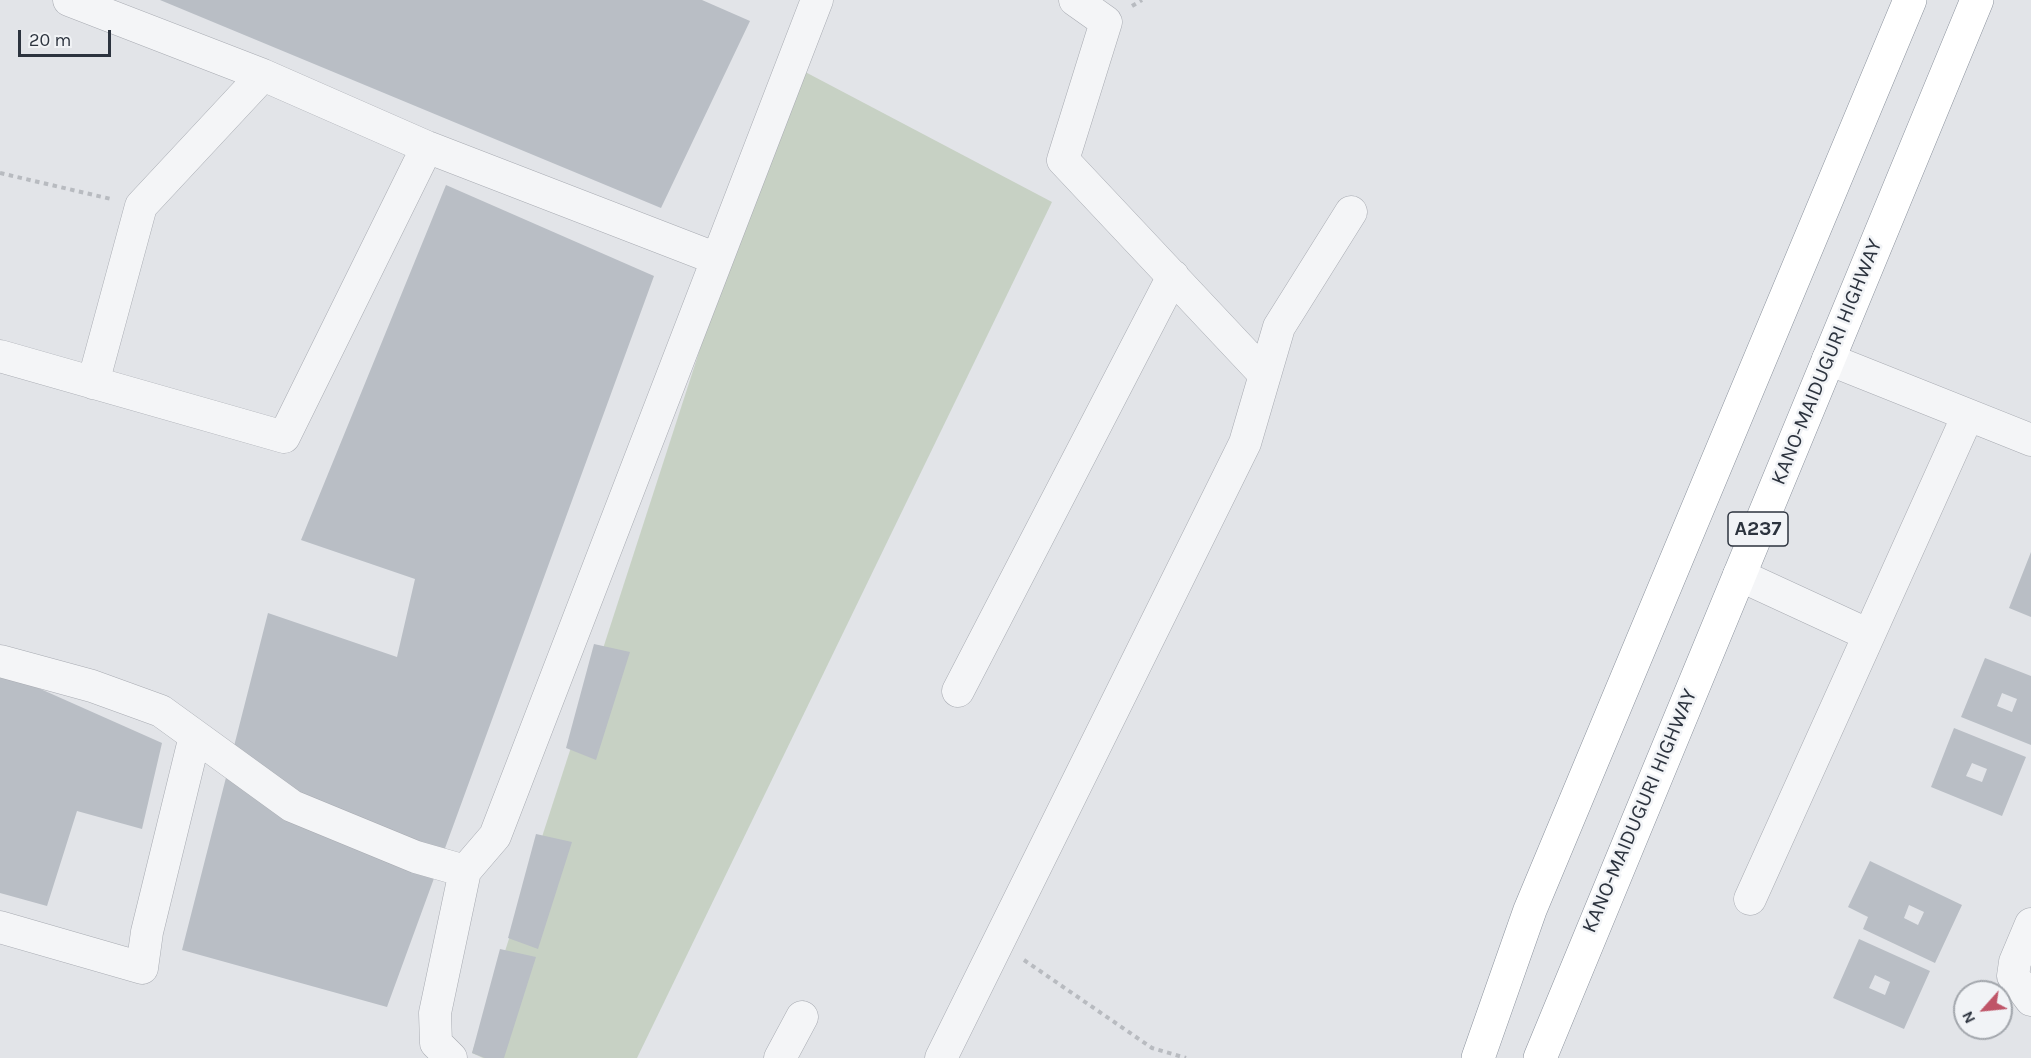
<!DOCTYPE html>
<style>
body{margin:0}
#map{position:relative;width:2031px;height:1058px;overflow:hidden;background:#e2e4e8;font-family:Karla,sans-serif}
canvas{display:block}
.north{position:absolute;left:1953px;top:980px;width:60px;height:60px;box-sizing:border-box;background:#f1f3f6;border:2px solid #a2a6ac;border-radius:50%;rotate:243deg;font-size:16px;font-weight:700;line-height:24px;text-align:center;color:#2c333e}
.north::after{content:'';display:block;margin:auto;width:21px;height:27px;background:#bf5568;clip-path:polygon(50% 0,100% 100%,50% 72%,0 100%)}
.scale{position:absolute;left:18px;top:30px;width:93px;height:27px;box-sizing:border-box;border:3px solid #2c333e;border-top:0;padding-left:8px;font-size:18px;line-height:21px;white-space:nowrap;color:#2c333e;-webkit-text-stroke:4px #f1f3f6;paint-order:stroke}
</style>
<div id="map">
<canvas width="2031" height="1058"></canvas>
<div class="north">N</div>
<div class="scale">20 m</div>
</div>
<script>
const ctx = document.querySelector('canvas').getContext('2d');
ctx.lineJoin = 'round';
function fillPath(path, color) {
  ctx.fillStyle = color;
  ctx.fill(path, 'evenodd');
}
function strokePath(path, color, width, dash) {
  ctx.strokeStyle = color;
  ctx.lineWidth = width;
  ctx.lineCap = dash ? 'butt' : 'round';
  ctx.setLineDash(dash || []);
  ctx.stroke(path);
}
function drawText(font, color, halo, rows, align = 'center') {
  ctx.font = font + ' Karla,sans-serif';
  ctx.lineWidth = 5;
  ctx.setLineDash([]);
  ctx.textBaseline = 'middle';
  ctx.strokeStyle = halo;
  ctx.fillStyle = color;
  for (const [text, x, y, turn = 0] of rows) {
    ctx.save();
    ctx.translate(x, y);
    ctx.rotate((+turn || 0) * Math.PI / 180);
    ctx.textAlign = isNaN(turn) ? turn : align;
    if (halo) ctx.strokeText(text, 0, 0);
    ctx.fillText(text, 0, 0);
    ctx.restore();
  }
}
fillPath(new Path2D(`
 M 792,65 L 1052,202 L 637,1058 L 483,1058 L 472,1053 Z`), '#c7d1c4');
fillPath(new Path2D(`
 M 160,0 L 702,0 L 750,21 L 661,208 Z
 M 446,185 L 654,276 L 387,1007 L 182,950 L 268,613 L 397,657 L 415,579 L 301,540 Z
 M 2031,552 L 2031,617 L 2009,608 Z
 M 594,644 L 630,652 L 596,760 L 566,748 Z
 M 1985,658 L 2031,676 L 2031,745 L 1961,717 ZM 2002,693 L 2017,699 L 2012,712 L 1997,706 Z
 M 0,671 L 162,743 L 142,829 L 77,811 L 47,906 L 0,893 Z
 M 1954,728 L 2026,757 L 2002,816 L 1931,787 ZM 1972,763 L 1987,769 L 1982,782 L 1966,776 Z
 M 536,834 L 572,842 L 538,949 L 508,938 Z
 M 1870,861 L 1962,905 L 1935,963 L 1863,929 L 1868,917 L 1848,907 ZM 1909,905 L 1924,912 L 1918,925 L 1904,918 Z
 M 1859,939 L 1930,971 L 1904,1029 L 1833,998 ZM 1875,975 L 1890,982 L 1885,995 L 1869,988 Z
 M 500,949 L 536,957 L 504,1058 L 485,1058 L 472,1053 Z`), '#b9bec5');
const minor = new Path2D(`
 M 69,0 L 263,75 L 427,147 L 717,259
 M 1075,0 L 1106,22 L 1063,160 L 1265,375
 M 0,356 L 284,437 L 427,147
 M 1828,359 L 2031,440
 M 93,383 L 141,206 L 263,75
 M 1739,575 L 1869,635 L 1968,415
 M 0,661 L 92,686 L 161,711 L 292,806 L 416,857 L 465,871
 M 958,691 L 1173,276
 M 1750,899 L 1869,635
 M 2031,924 L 2015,962 L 2013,976 L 2031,1000
 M 0,927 L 142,968 L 147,932 L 195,736
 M 451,1058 L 436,1043 L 435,1013 L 465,871 L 495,836 L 817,0
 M 780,1058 L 802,1017
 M 941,1058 L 1245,443 L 1279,327 L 1351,212`);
const highway = new Path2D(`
 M 1478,1058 L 1530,910 L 1910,0
 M 1540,1058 L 1977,0`);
strokePath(minor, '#a8abb2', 33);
strokePath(highway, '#8b929d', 34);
strokePath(new Path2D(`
 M 1132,6 L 1142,0
 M 0,173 L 111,199
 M 1024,960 L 1152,1048 L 1186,1058`), '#b8bbc0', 4, [4.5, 4.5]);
strokePath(minor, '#f4f5f7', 32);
strokePath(highway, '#fff', 33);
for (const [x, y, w] of [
 [1758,529,60]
]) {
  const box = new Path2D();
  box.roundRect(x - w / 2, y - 17, w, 34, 4.5);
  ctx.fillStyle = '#f1f3f6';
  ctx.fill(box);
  strokePath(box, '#2c333e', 1.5);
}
drawText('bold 20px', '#2c333e', null, [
 ["A237",1758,529]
]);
drawText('21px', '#2c333e', '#f1f3f6', [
 ["KANO-MAIDUGURI HIGHWAY",1827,362,-68],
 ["KANO-MAIDUGURI HIGHWAY",1640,811,-67]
]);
</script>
